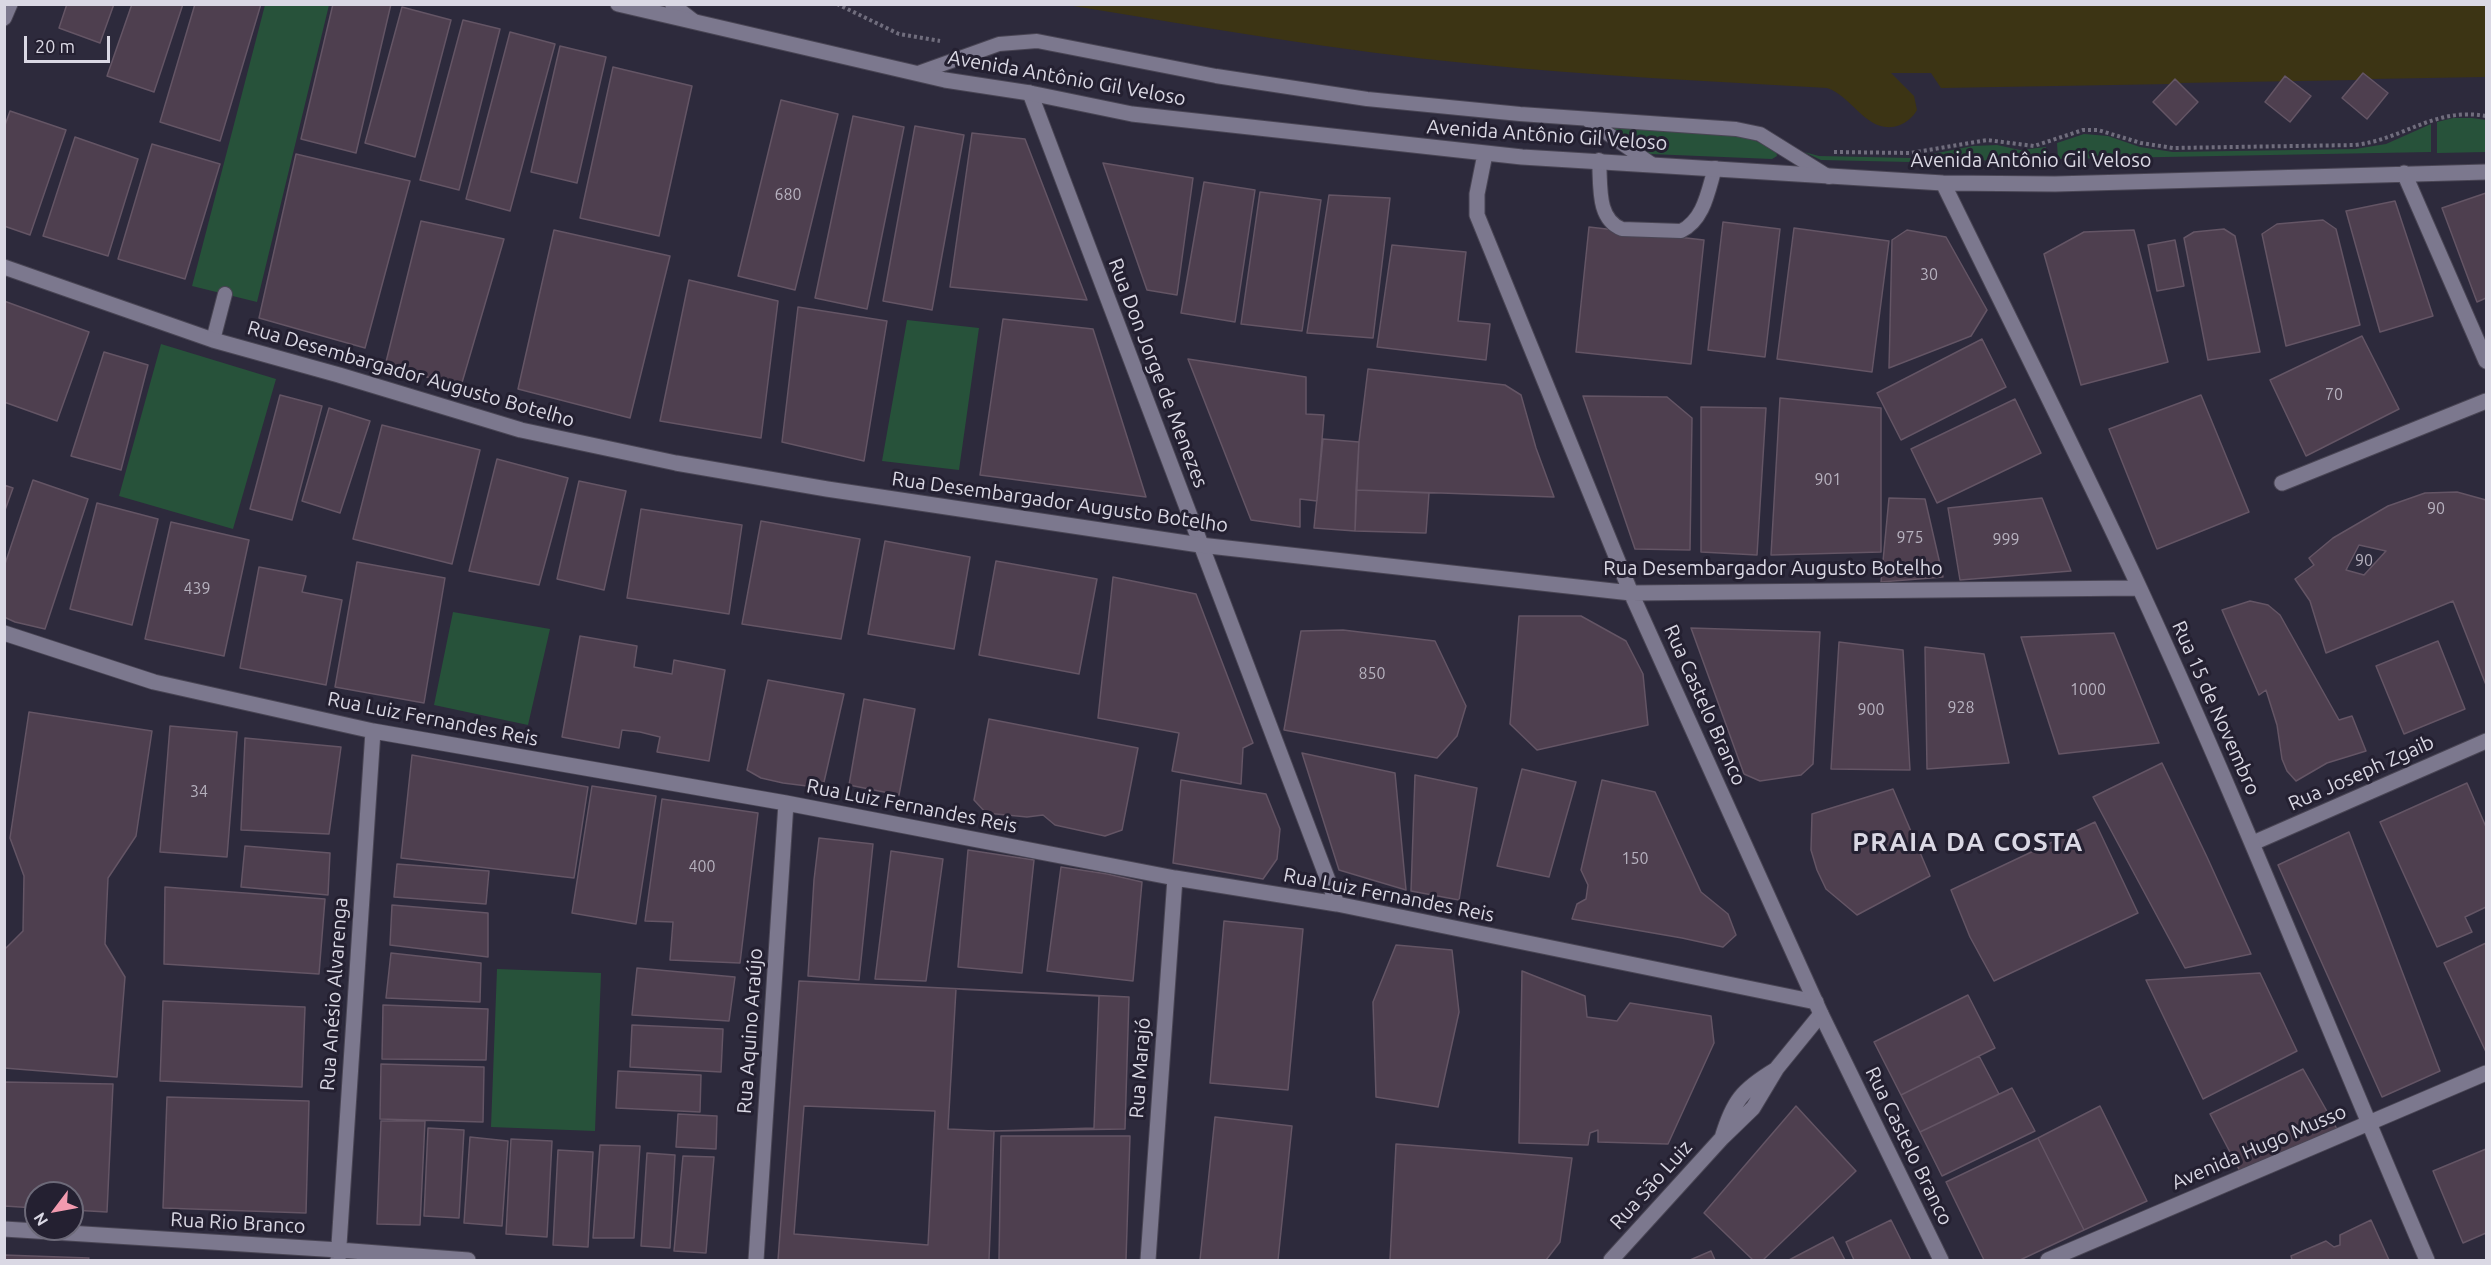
<!DOCTYPE html>
<meta charset="utf-8">
<style>
body{margin:0}
#map{position:relative;width:2491px;height:1265px;overflow:hidden;background:#2d2a3c;font-family:Ubuntu,sans-serif}
canvas{display:block}
.frame{position:absolute;inset:0;border:6px solid #dad8e4;pointer-events:none}
.north{position:absolute;left:24px;top:1181px;width:60px;height:60px;box-sizing:border-box;background:#242031;border:2px solid #6d6a79;border-radius:50%;rotate:238deg;font-size:16px;font-weight:700;line-height:24px;text-align:center;color:#dad8e4}
.north::after{content:'';display:block;margin:auto;width:21px;height:27px;background:#f29aaf;clip-path:polygon(50% 0,100% 100%,50% 72%,0 100%)}
.scale{position:absolute;left:24px;top:36px;width:86px;height:27px;box-sizing:border-box;border:3px solid #dad8e4;border-top:0;padding-left:8px;font-size:18px;line-height:21px;white-space:nowrap;color:#dad8e4;-webkit-text-stroke:4px #242031;paint-order:stroke}
</style>
<div id="map">
<canvas width="2491" height="1265"></canvas>
<div class="frame"></div>
<div class="north">N</div>
<div class="scale">20 m</div>
</div>
<script>
const ctx = document.querySelector('canvas').getContext('2d');
ctx.lineJoin = 'round';
function fillPath(path, color) {
  ctx.fillStyle = color;
  ctx.fill(path, 'evenodd');
}
function strokePath(path, color, width, dash) {
  ctx.strokeStyle = color;
  ctx.lineWidth = width;
  ctx.lineCap = dash ? 'butt' : 'round';
  ctx.setLineDash(dash || []);
  ctx.stroke(path);
}
function drawText(font, color, halo, rows, align = 'center') {
  ctx.font = font + ' Ubuntu,sans-serif';
  ctx.lineWidth = 6;
  ctx.setLineDash([]);
  ctx.textBaseline = 'middle';
  ctx.strokeStyle = halo;
  ctx.fillStyle = color;
  for (const [text, x, y, turn = 0] of rows) {
    ctx.save();
    ctx.translate(x, y);
    ctx.rotate((+turn || 0) * Math.PI / 180);
    ctx.textAlign = isNaN(turn) ? turn : align;
    if (halo) ctx.strokeText(text, 0, 0);
    ctx.fillText(text, 0, 0);
    ctx.restore();
  }
}
fillPath(new Path2D(`
 M 265,5 L 329,5 L 257,302 L 192,286 Z
 M 2453,118 L 2472,118 L 2486,120 L 2486,152 L 2437,153 L 2437,122 Z
 M 2431,124 L 2431,152 L 2058,159 L 2057,143 L 2084,134 L 2108,136 L 2140,147 L 2173,152 L 2355,149 L 2386,144 Z
 M 1611,127 L 1731,134 L 1756,141 L 1776,151 L 1777,156 L 1772,159 L 1650,154 L 1632,144 Z
 M 1997,145 L 2020,150 L 2046,147 L 2046,159 L 1910,162 L 1821,160 L 1804,152 L 1819,156 L 1911,158 L 1973,146 Z
 M 907,320 L 979,328 L 959,470 L 882,461 Z
 M 161,344 L 276,379 L 233,529 L 119,496 Z
 M 453,612 L 550,629 L 528,725 L 434,705 Z
 M 497,969 L 601,973 L 595,1131 L 491,1127 Z`), '#27523a');
fillPath(new Path2D(`
 M 1067,5 L 2486,5 L 2486,77 L 2370,79 L 2363,73 L 2357,80 L 2179,83 L 2175,80 L 2171,84 L 1941,88 L 1931,73 L 1891,73 L 1914,96 L 1917,110 C 1913,117 1907,122 1900,125 C 1868,137 1853,96 1827,88 C 1710,81 1592,76 1475,64 C 1338,51 1203,27 1067,5 Z`), '#3c3414');
const building = new Path2D(`
 M 67,4 L 114,4 L 100,43 L 59,28 Z
 M 132,4 L 183,4 L 154,92 L 107,76 Z
 M 195,4 L 261,4 L 220,141 L 160,122 Z
 M 333,4 L 391,4 L 356,153 L 301,139 Z
 M 402,7 L 451,20 L 415,157 L 365,143 Z
 M 463,20 L 500,29 L 459,190 L 420,180 Z
 M 510,32 L 555,44 L 510,211 L 466,199 Z
 M 560,46 L 606,57 L 577,183 L 531,172 Z
 M 613,67 L 692,86 L 659,236 L 580,218 Z
 M 2363,73 L 2388,93 L 2367,119 L 2342,98 Z
 M 2285,76 L 2311,96 L 2290,122 L 2265,102 Z
 M 2175,79 L 2198,102 L 2176,125 L 2153,102 Z
 M 781,100 L 838,114 L 795,290 L 738,276 Z
 M 10,111 L 66,130 L 30,235 L 4,226 L 4,128 Z
 M 853,116 L 904,127 L 867,309 L 815,298 Z
 M 915,126 L 964,135 L 932,310 L 883,301 Z
 M 972,133 L 1025,139 L 1087,300 L 950,287 Z
 M 75,137 L 138,159 L 108,256 L 43,236 Z
 M 152,144 L 220,164 L 185,279 L 118,259 Z
 M 296,154 L 410,181 L 365,348 L 259,318 Z
 M 1103,163 L 1193,178 L 1177,295 L 1147,290 Z
 M 1204,182 L 1255,190 L 1235,322 L 1181,313 Z
 M 1260,192 L 1321,200 L 1302,331 L 1241,324 Z
 M 2486,193 L 2486,298 L 2477,302 L 2442,208 Z
 M 1329,195 L 1390,198 L 1373,338 L 1307,333 Z
 M 2395,201 L 2433,316 L 2380,332 L 2346,211 Z
 M 2323,220 L 2336,229 L 2360,325 L 2286,346 L 2262,234 L 2277,224 Z
 M 421,221 L 504,239 L 461,386 L 385,366 Z
 M 1723,222 L 1780,229 L 1765,357 L 1708,350 Z
 M 1589,227 L 1704,240 L 1691,364 L 1576,352 Z
 M 1794,228 L 1889,241 L 1872,372 L 1777,359 Z
 M 2224,229 L 2235,236 L 2260,352 L 2208,360 L 2184,238 L 2194,232 Z
 M 554,230 L 670,256 L 630,418 L 518,389 Z
 M 1907,230 L 1946,237 L 1987,310 L 1971,336 L 1889,368 L 1892,240 Z
 M 2134,230 L 2168,362 L 2081,385 L 2044,254 L 2084,232 Z
 M 2175,240 L 2184,286 L 2157,291 L 2148,245 Z
 M 1392,245 L 1466,252 L 1458,321 L 1490,324 L 1486,360 L 1377,347 Z
 M 689,280 L 778,301 L 761,438 L 660,421 Z
 M 4,301 L 89,332 L 57,421 L 4,402 Z
 M 798,307 L 887,321 L 864,461 L 782,442 Z
 M 1003,319 L 1093,329 L 1146,497 L 980,475 Z
 M 2362,336 L 2399,409 L 2306,456 L 2270,380 Z
 M 1982,339 L 2006,387 L 1901,440 L 1877,393 Z
 M 104,352 L 148,365 L 121,470 L 71,456 Z
 M 1188,359 L 1306,377 L 1306,414 L 1324,415 L 1317,501 L 1300,499 L 1300,527 L 1251,520 Z
 M 1368,369 L 1505,385 L 1521,395 L 1536,448 L 1554,497 L 1356,490 L 1359,442 Z
 M 280,395 L 322,406 L 292,520 L 250,509 Z
 M 2201,395 L 2249,512 L 2157,549 L 2109,429 Z
 M 1583,396 L 1667,397 L 1692,418 L 1690,550 L 1635,549 Z
 M 1780,398 L 1881,408 L 1881,552 L 1771,555 Z
 M 2015,399 L 2041,453 L 1937,503 L 1911,449 Z
 M 1701,407 L 1766,408 L 1757,555 L 1701,552 Z
 M 329,408 L 370,421 L 340,513 L 302,501 Z
 M 382,425 L 480,450 L 452,564 L 353,539 Z
 M 1323,439 L 1359,442 L 1355,531 L 1314,528 Z
 M 497,459 L 568,478 L 539,585 L 469,571 Z
 M 33,480 L 88,499 L 45,629 L 15,622 L 4,617 L 4,567 Z
 M 579,481 L 626,491 L 604,590 L 557,579 Z
 M 4,485 L 13,488 L 4,513 Z
 M 1356,490 L 1429,493 L 1426,533 L 1355,531 Z
 M 2457,492 L 2486,500 L 2486,685 L 2453,601 L 2326,653 L 2310,601 L 2295,579 L 2314,565 L 2309,558 L 2333,538 L 2388,506 L 2425,493 Z
 M 1889,498 L 1925,499 L 1943,577 L 1881,582 Z
 M 2042,498 L 2071,571 L 1960,580 L 1948,508 Z
 M 97,503 L 158,519 L 132,625 L 70,609 Z
 M 641,509 L 742,525 L 729,614 L 627,598 Z
 M 761,521 L 860,539 L 841,639 L 742,624 Z
 M 171,522 L 249,540 L 224,656 L 145,639 Z
 M 885,541 L 970,557 L 954,649 L 868,634 Z
 M 2359,545 L 2386,551 L 2364,575 L 2346,570 Z
 M 996,561 L 1097,579 L 1079,674 L 979,655 Z
 M 357,562 L 445,578 L 424,703 L 335,687 Z
 M 259,567 L 306,576 L 302,592 L 342,600 L 326,685 L 240,668 Z
 M 1113,577 L 1196,594 L 1253,743 L 1243,748 L 1241,784 L 1172,771 L 1179,733 L 1098,718 Z
 M 2250,601 L 2268,605 L 2280,615 L 2339,720 L 2352,716 L 2366,751 L 2327,763 L 2296,781 L 2287,771 L 2282,759 L 2277,725 L 2266,690 L 2259,695 L 2222,610 Z
 M 1519,616 L 1581,616 L 1626,641 L 1643,674 L 1648,725 L 1537,750 L 1510,724 Z
 M 1691,628 L 1820,632 L 1813,764 L 1801,775 L 1760,781 L 1744,774 Z
 M 1343,630 L 1435,641 L 1466,706 L 1457,736 L 1437,758 L 1284,730 L 1301,631 Z
 M 2114,633 L 2159,743 L 2059,754 L 2021,637 Z
 M 580,636 L 637,646 L 634,667 L 672,674 L 674,660 L 725,670 L 709,761 L 657,752 L 660,737 L 640,732 L 622,730 L 619,748 L 562,737 Z
 M 2438,641 L 2465,709 L 2404,734 L 2376,666 Z
 M 1839,642 L 1903,650 L 1910,770 L 1831,769 Z
 M 1925,647 L 1984,654 L 2009,763 L 1927,769 Z
 M 768,680 L 844,694 L 824,782 L 807,786 L 783,783 L 761,778 L 747,770 Z
 M 864,699 L 915,709 L 899,795 L 849,785 Z
 M 29,712 L 152,731 L 136,836 L 108,878 L 105,944 L 125,977 L 117,1077 L 4,1068 L 4,950 L 23,931 L 24,876 L 10,838 Z
 M 989,719 L 1138,748 L 1122,830 L 1105,836 L 1055,825 L 1043,815 L 1027,817 L 986,813 L 974,800 Z
 M 170,726 L 237,732 L 227,857 L 160,852 Z
 M 245,738 L 341,747 L 329,834 L 241,830 Z
 M 1302,753 L 1395,773 L 1406,890 L 1339,870 Z
 M 412,755 L 588,787 L 574,878 L 401,858 Z
 M 2162,763 L 2207,857 L 2251,954 L 2185,968 L 2093,797 Z
 M 1522,769 L 1576,782 L 1549,877 L 1497,866 Z
 M 1415,775 L 1477,788 L 1459,900 L 1411,891 Z
 M 1181,780 L 1266,794 L 1280,829 L 1277,859 L 1263,879 L 1173,863 Z
 M 1602,780 L 1655,792 L 1701,892 L 1728,914 L 1736,935 L 1723,947 L 1682,938 L 1572,919 L 1577,904 L 1586,899 L 1588,885 L 1581,870 Z
 M 2467,783 L 2486,827 L 2486,907 L 2465,917 L 2472,932 L 2437,947 L 2380,822 Z
 M 592,786 L 656,796 L 636,924 L 572,913 Z
 M 1893,789 L 1930,876 L 1857,915 L 1826,889 L 1817,870 L 1811,850 L 1812,814 Z
 M 662,799 L 758,813 L 740,963 L 670,960 L 673,922 L 645,921 Z
 M 2095,822 L 2138,913 L 1994,981 L 1970,937 L 1951,890 Z
 M 2349,832 L 2440,1071 L 2382,1097 L 2278,865 Z
 M 819,838 L 873,844 L 859,980 L 808,976 L 814,880 Z
 M 245,846 L 330,853 L 328,895 L 241,887 Z
 M 968,850 L 1034,860 L 1022,973 L 958,967 Z
 M 891,851 L 943,859 L 926,981 L 875,979 Z
 M 397,864 L 489,871 L 486,904 L 394,897 Z
 M 1061,867 L 1107,874 L 1142,882 L 1133,981 L 1047,971 Z
 M 165,887 L 325,899 L 319,974 L 164,964 Z
 M 392,905 L 488,913 L 488,957 L 390,945 Z
 M 1224,921 L 1303,929 L 1288,1090 L 1210,1083 Z
 M 2486,943 L 2486,1052 L 2444,963 Z
 M 1396,945 L 1452,950 L 1459,1012 L 1438,1107 L 1376,1097 L 1373,1002 Z
 M 391,953 L 481,963 L 480,1002 L 386,998 Z
 M 637,968 L 735,977 L 729,1021 L 632,1015 Z
 M 1522,971 L 1585,996 L 1587,1017 L 1617,1021 L 1630,1003 L 1711,1016 L 1714,1043 L 1668,1144 L 1598,1142 L 1598,1130 L 1590,1133 L 1588,1145 L 1519,1143 Z
 M 2260,973 L 2297,1051 L 2203,1099 L 2146,980 Z
 M 799,981 L 1129,997 L 1125,1129 L 994,1131 L 989,1260 L 778,1260 Z
 M 956,989 L 1099,996 L 1094,1128 L 994,1131 L 948,1129 Z
 M 1968,995 L 1995,1048 L 1901,1095 L 1874,1042 Z
 M 163,1001 L 305,1007 L 302,1087 L 160,1081 Z
 M 383,1005 L 488,1009 L 486,1060 L 382,1059 Z
 M 632,1025 L 723,1029 L 721,1072 L 630,1067 Z
 M 1979,1056 L 1999,1094 L 1920,1132 L 1901,1095 Z
 M 381,1064 L 484,1067 L 483,1122 L 380,1119 Z
 M 2303,1069 L 2337,1129 L 2242,1175 L 2210,1114 Z
 M 618,1071 L 701,1075 L 700,1112 L 616,1108 Z
 M 4,1082 L 113,1084 L 107,1212 L 72,1210 L 72,1193 L 36,1193 L 36,1208 L 4,1206 Z
 M 2012,1088 L 2035,1131 L 1942,1176 L 1920,1132 Z
 M 167,1097 L 309,1101 L 306,1213 L 163,1208 Z
 M 804,1106 L 935,1111 L 928,1245 L 794,1234 Z
 M 1796,1106 L 1856,1171 L 1763,1260 L 1753,1260 L 1704,1213 Z
 M 2100,1106 L 2147,1201 L 2084,1230 L 2038,1138 Z
 M 678,1114 L 717,1116 L 716,1149 L 676,1147 Z
 M 1215,1117 L 1292,1126 L 1278,1260 L 1200,1260 Z
 M 381,1121 L 425,1121 L 420,1225 L 377,1224 Z
 M 428,1128 L 464,1130 L 459,1218 L 424,1216 Z
 M 1001,1136 L 1130,1136 L 1126,1260 L 999,1260 Z
 M 470,1137 L 508,1141 L 502,1226 L 464,1223 Z
 M 2038,1138 L 2084,1230 L 2020,1260 L 1984,1260 L 1946,1182 Z
 M 511,1139 L 552,1141 L 547,1237 L 506,1234 Z
 M 1396,1144 L 1572,1158 L 1560,1242 L 1546,1260 L 1390,1260 Z
 M 600,1145 L 640,1146 L 634,1238 L 593,1238 Z
 M 2486,1149 L 2486,1233 L 2463,1243 L 2433,1171 Z
 M 558,1150 L 593,1152 L 588,1247 L 553,1245 Z
 M 647,1153 L 675,1155 L 670,1248 L 641,1246 Z
 M 683,1156 L 714,1157 L 706,1253 L 674,1251 Z
 M 1891,1220 L 1911,1260 L 1854,1260 L 1846,1242 Z
 M 2371,1220 L 2389,1260 L 2292,1260 L 2291,1256 L 2326,1241 L 2334,1247 L 2340,1245 L 2340,1235 Z
 M 1833,1237 L 1845,1260 L 1789,1260 Z
 M 1711,1251 L 1715,1260 L 1690,1260 Z
 M 4,1255 L 89,1258 L 88,1260 L 4,1260 Z`);
fillPath(building, '#4e3f4f');
strokePath(building, '#645565', 1.5);
const lane = new Path2D(`
 M 672,4 L 694,21
 M 918,73 L 999,44 L 1037,41 L 1216,76 L 1367,99 L 1520,114 L 1736,129 L 1760,134 L 1829,177
 M 1588,120 L 1653,165
 M 1599,160 C 1601,184 1596,219 1622,229 L 1681,231 C 1704,220 1708,191 1715,168
 M 213,340 L 225,294`);
const street = new Path2D(`
 M 4,18 L 10,4
 M 1030,93 L 1337,904
 M 2282,483 L 2486,401
 M 4,633 L 154,682 L 373,731 L 786,803 L 1175,878 L 1337,904 L 1816,1002
 M 2253,843 L 2486,741
 M 1722,1138 C 1733,1101 1742,1090 1775,1070
 M 4,1229 L 339,1250 L 468,1260
 M 338,1260 L 373,731
 M 756,1260 L 786,803
 M 1148,1260 L 1175,878
 M 1611,1260 L 1722,1138 L 1753,1108 L 1777,1068 L 1821,1014`);
const secondary = new Path2D(`
 M 618,4 L 945,80 L 1030,93 L 1132,114 L 1522,157 L 1943,183 L 2055,184 L 2486,172
 M 1485,154 L 1477,194 L 1477,215 L 1631,593 L 1821,1014 L 1941,1260
 M 2404,173 L 2486,361
 M 1943,183 C 2009,318 2077,453 2140,589 C 2242,810 2331,1037 2427,1260
 M 4,267 L 213,340 L 339,375 L 521,430 L 676,463 L 827,489 L 1200,545 L 1631,593 L 2139,588
 M 2048,1260 L 2486,1073`);
strokePath(lane, '#494554', 16);
strokePath(street, '#494554', 17);
strokePath(secondary, '#494554', 17);
strokePath(new Path2D(`
 M 778,4 L 792,4
 M 837,4 L 899,34 L 940,41
 M 1834,152 L 1910,153 L 1987,140 L 2034,146 L 2083,130 L 2098,130 L 2141,143 L 2173,148 L 2355,145 C 2405,139 2434,107 2486,116`), '#706d7d', 4, [3, 3]);
strokePath(lane, '#7c788e', 14);
strokePath(street, '#7c788e', 15);
strokePath(secondary, '#7c788e', 15);
drawText('16px', '#b7b2bf', null, [
 ["680",788,195],
 ["30",1929,275],
 ["70",2334,395],
 ["901",1828,480],
 ["90",2436,509],
 ["975",1910,538],
 ["999",2006,540],
 ["90",2364,561],
 ["439",197,589],
 ["850",1372,674],
 ["1000",2088,690],
 ["928",1961,708],
 ["900",1871,710],
 ["34",199,792],
 ["150",1635,859],
 ["400",702,867]
]);
drawText('20px', '#dad8e4', '#242031', [
 ["Avenida Antônio Gil Veloso",1067,78,10],
 ["Avenida Antônio Gil Veloso",1547,135,4],
 ["Avenida Antônio Gil Veloso",2031,160],
 ["Rua Don Jorge de Menezes",1158,373,69],
 ["Rua Desembargador Augusto Botelho",411,374,16],
 ["Rua Desembargador Augusto Botelho",1060,502,8],
 ["Rua Desembargador Augusto Botelho",1773,568],
 ["Rua Castelo Branco",1705,705,66],
 ["Rua 15 de Novembro",2216,708,66],
 ["Rua Luiz Fernandes Reis",433,719,11],
 ["Rua Joseph Zgaib",2361,773,-24],
 ["Rua Luiz Fernandes Reis",912,806,11],
 ["Rua Luiz Fernandes Reis",1389,895,11],
 ["Rua Anésio Alvarenga",334,994,-86],
 ["Rua Aquino Araújo",750,1031,-86],
 ["Rua Marajó",1140,1068,-86],
 ["Rua Castelo Branco",1909,1146,64],
 ["Avenida Hugo Musso",2259,1147,-23],
 ["Rua São Luiz",1651,1185,-48],
 ["Rua Rio Branco",238,1223,3]
]);
ctx.letterSpacing = '1.5px';
drawText('bold 26px', '#dad8e4', '#242031', [
 ["PRAIA DA COSTA",1968,842]
]);
ctx.letterSpacing = '0px';
</script>
